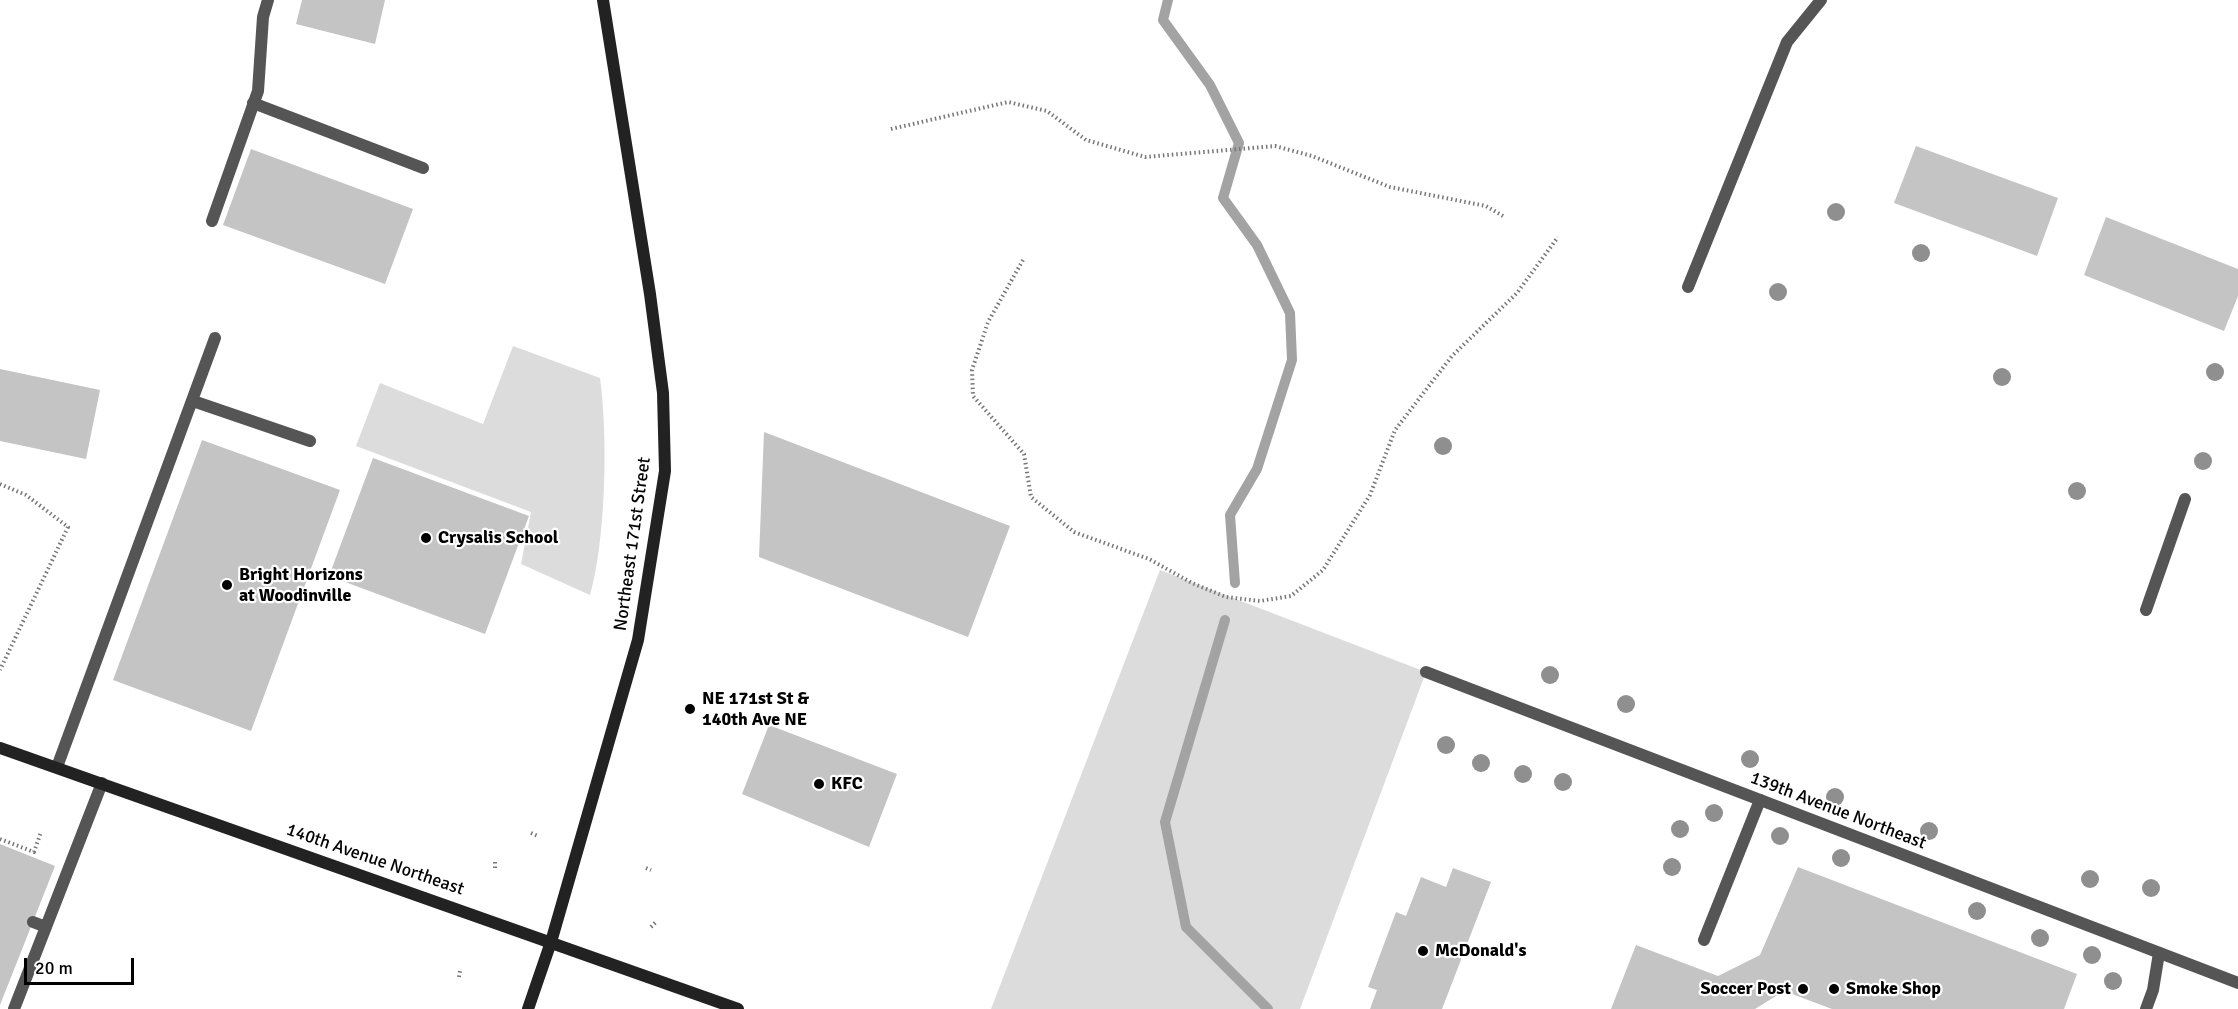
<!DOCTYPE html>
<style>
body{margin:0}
#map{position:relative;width:2238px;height:1009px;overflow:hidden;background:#fff;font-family:Signika,sans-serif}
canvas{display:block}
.scale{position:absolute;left:24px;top:958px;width:110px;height:27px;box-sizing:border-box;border:3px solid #000;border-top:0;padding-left:8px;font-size:18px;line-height:21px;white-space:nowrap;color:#000;-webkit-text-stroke:4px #fff;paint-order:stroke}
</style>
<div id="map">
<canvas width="2238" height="1009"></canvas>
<div class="scale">20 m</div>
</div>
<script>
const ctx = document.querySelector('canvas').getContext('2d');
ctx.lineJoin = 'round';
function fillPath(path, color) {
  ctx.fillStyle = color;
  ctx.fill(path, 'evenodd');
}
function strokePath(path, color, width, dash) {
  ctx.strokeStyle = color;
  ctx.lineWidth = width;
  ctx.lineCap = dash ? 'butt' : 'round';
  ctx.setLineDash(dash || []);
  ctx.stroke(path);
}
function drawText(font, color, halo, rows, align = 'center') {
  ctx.font = font + ' Signika,sans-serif';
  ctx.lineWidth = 4.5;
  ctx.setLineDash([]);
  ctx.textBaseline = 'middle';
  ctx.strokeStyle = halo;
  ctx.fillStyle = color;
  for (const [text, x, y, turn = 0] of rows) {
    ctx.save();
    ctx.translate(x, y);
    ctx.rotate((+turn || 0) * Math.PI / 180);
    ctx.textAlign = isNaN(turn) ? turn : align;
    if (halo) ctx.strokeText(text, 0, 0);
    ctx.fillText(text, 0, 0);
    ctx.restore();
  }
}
fillPath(new Path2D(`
 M 513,346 L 600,378 C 608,436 606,539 590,595 L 521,564 L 531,512 L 356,446 L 380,383 L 483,424 Z
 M 1160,570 L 1426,672 L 1300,1009 L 991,1009 Z`), '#dcdcdc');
strokePath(new Path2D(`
 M 1168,0 L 1163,20 L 1210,85 L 1239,143 L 1223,198 L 1257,245 L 1290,313 L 1292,360 L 1257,469 L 1230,515 L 1235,583
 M 1225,620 L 1165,822 L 1186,927 L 1268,1009`), '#a3a3a3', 10);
fillPath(new Path2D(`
 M 302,0 L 385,0 L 375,44 L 296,24 Z
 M 1916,146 L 2058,198 L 2037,256 L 1894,203 Z
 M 251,149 L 413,209 L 385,284 L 223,225 Z
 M 2106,217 L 2238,269 L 2238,296 L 2224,331 L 2084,275 Z
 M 0,369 L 100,390 L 86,459 L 0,441 Z
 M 764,432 L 1010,526 L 968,637 L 759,557 Z
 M 202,440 L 340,490 L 251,731 L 113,680 Z
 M 373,458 L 529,516 L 485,634 L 329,576 Z
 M 769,725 L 897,774 L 869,847 L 742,794 Z
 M 0,844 L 55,866 L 0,1005 Z
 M 1798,867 L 2077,974 L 2064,1009 L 1832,1009 L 1784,991 L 1755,1009 L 1611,1009 L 1636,945 L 1718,976 L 1760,955 Z
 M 1453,868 L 1491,882 L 1442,1009 L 1370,1009 L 1377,990 L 1368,987 L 1396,912 L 1406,916 L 1421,877 L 1446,887 Z`), '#c4c4c4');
strokePath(new Path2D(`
 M 891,129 L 1008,102 L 1047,111 L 1086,140 L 1145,157 L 1275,146 L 1312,156 L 1390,187 L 1486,206 L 1503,216
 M 1023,260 L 988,322 L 972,370 L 973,396 L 1024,454 L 1031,497 L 1074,532 L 1149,559 L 1192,583 L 1226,597 L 1260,601 L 1291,596 L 1323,570 L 1370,495 L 1395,430 L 1452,356 L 1517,293 L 1558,237
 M 0,484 L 26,495 L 68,527 L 0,670
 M 531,833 L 538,836
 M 0,839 L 34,852 L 41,832
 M 495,868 L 495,861
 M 646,868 L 651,870
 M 651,927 L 657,921
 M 459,977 L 460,971`), '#777', 4, [1.5, 3]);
strokePath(new Path2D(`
 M 253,103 L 423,168
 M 212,221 L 258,91 L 263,17 L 268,0
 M 1688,287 L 1787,42 L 1821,0
 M 193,401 L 310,441
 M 2146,610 L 2185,499
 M 57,767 L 215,338
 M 33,922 L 46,927
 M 1704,940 L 1760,800
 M 14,1009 L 102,783
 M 2146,1009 L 2153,990 L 2159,953`), '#555', 12);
strokePath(new Path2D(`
 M 1426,672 L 2238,983`), '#555', 12);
strokePath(new Path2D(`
 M 0,748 L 738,1009
 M 528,1009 L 551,942 L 638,640 L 665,471 L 663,393 L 650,294 L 603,0`), '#222', 12);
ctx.fillStyle = '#8f8f8f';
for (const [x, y] of [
 [1836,212],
 [1921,253],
 [1778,292],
 [2215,372],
 [2002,377],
 [1443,446],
 [2203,461],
 [2077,491],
 [1550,675],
 [1626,704],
 [1446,745],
 [1750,759],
 [1481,763],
 [1523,774],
 [1563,782],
 [1835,797],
 [1714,813],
 [1680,829],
 [1929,831],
 [1780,836],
 [1841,858],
 [1672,867],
 [2090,879],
 [2151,888],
 [1977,911],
 [2040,938],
 [2092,955],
 [2113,981]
]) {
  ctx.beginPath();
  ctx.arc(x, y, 9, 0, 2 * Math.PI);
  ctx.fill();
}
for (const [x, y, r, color] of [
 [426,538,6,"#000"],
 [227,585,6,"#000"],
 [690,709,6,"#000"],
 [819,784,6,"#000"],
 [1423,951,6,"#000"],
 [1803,989,6,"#000"],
 [1834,989,6,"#000"]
]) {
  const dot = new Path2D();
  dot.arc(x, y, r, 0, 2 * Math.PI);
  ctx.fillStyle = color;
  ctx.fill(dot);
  strokePath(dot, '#fff', 2);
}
drawText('bold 18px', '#000', '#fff', [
 ["Crysalis School",438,538],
 ["Bright Horizons",239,575],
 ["at Woodinville",239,596],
 ["NE 171st St &",702,699],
 ["140th Ave NE",702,720],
 ["KFC",831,784],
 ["McDonald's",1435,951],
 ["Soccer Post",1791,989,"right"],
 ["Smoke Shop",1846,989]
], 'left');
drawText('18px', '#000', '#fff', [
 ["Northeast 171st Street",633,544,-82],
 ["139th Avenue Northeast",1838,811,21],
 ["140th Avenue Northeast",375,860,19]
]);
</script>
